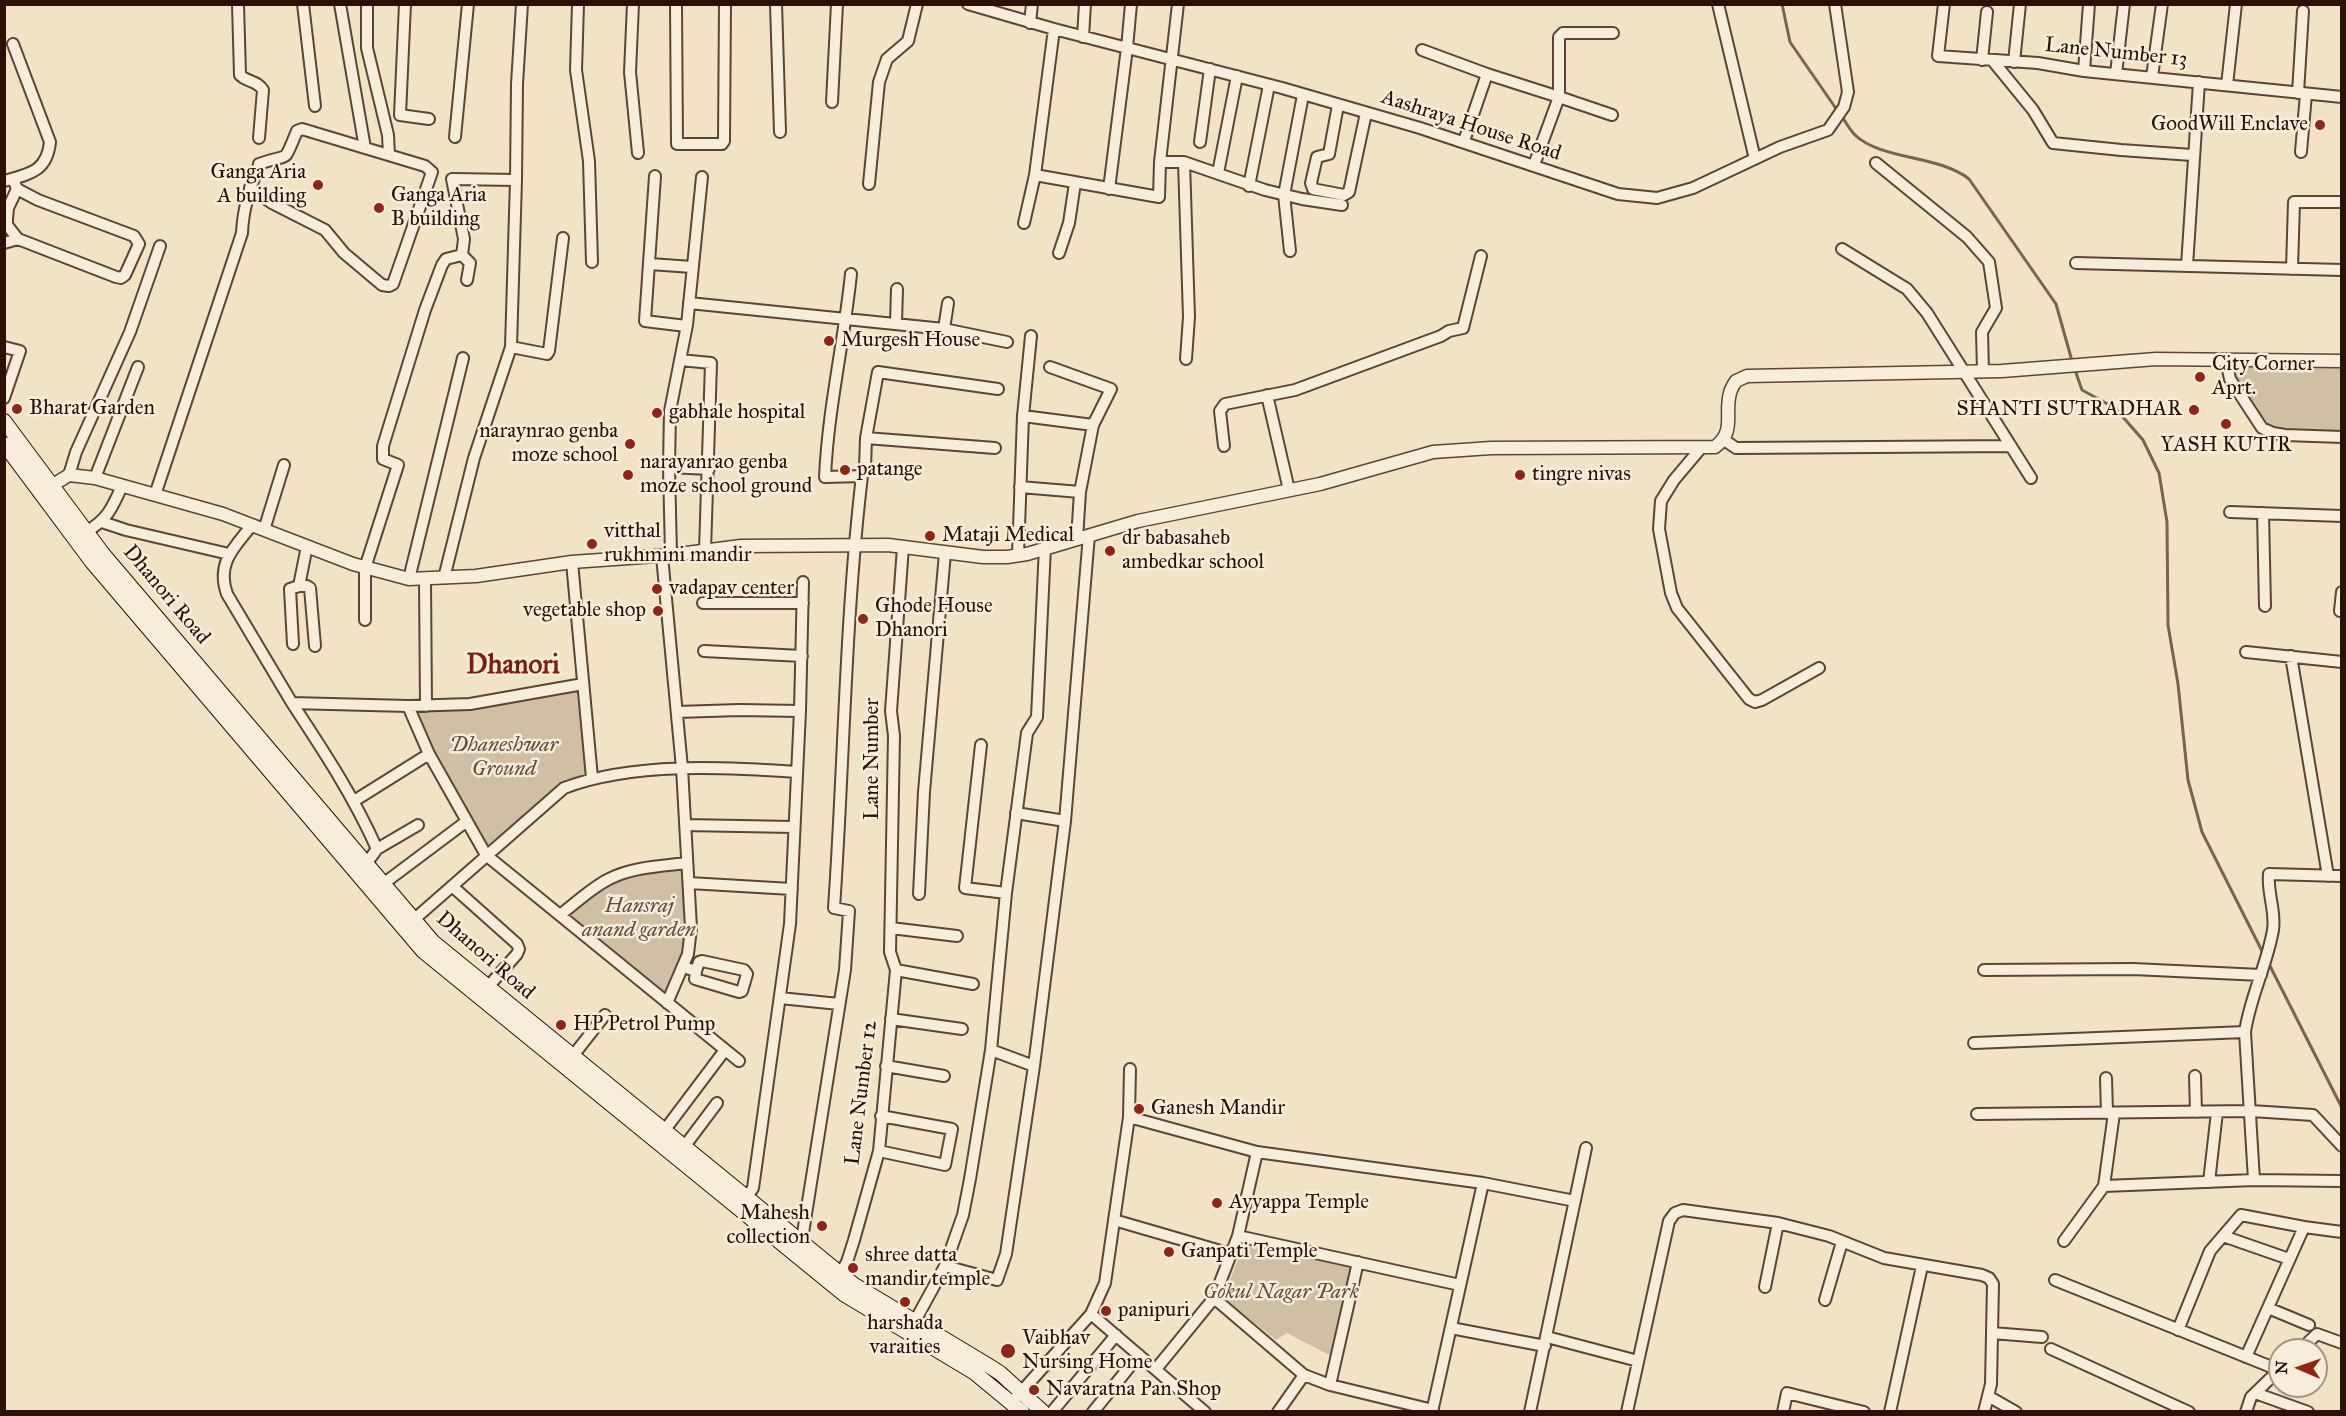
<!DOCTYPE html>
<style>
body{margin:0}
#map{position:relative;width:2346px;height:1416px;overflow:hidden;background:#f2e3c6;font-family:"IM FELL Great Primer",serif}
canvas{display:block}
.frame{position:absolute;inset:0;border:6px solid #2a1005;pointer-events:none}
.north{position:absolute;left:2268px;top:1338px;width:60px;height:60px;box-sizing:border-box;background:#f7edda;border:2px solid #a59585;border-radius:50%;rotate:272deg;font-size:16px;font-weight:700;line-height:24px;text-align:center;color:#2a1005}
.north::after{content:'';display:block;margin:auto;width:21px;height:27px;background:#8f2418;clip-path:polygon(50% 0,100% 100%,50% 72%,0 100%)}
</style>
<div id="map">
<canvas width="2346" height="1416"></canvas>
<div class="frame"></div>
<div class="north">N</div>
</div>
<script>
const ctx = document.querySelector('canvas').getContext('2d');
ctx.lineJoin = 'round';
function fillPath(path, color) {
  ctx.fillStyle = color;
  ctx.fill(path, 'evenodd');
}
function strokePath(path, color, width, dash) {
  ctx.strokeStyle = color;
  ctx.lineWidth = width;
  ctx.lineCap = dash ? 'butt' : 'round';
  ctx.setLineDash(dash || []);
  ctx.stroke(path);
}
function drawText(font, color, halo, rows, align = 'center') {
  ctx.font = font + ' "IM FELL Great Primer",serif';
  ctx.lineWidth = 5;
  ctx.setLineDash([]);
  ctx.textBaseline = 'middle';
  ctx.strokeStyle = halo;
  ctx.fillStyle = color;
  for (const [text, x, y, turn = 0] of rows) {
    ctx.save();
    ctx.translate(x, y);
    ctx.rotate((+turn || 0) * Math.PI / 180);
    ctx.textAlign = isNaN(turn) ? turn : align;
    if (halo) ctx.strokeText(text, 0, 0);
    ctx.fillText(text, 0, 0);
    ctx.restore();
  }
}
fillPath(new Path2D(`
 M 2228,362 L 2341,364 L 2341,434 L 2273,432 L 2262,426 L 2231,378 Z
 M 579,689 L 587,773 L 542,801 L 491,846 L 487,846 L 414,713 Z
 M 682,868 L 685,954 L 665,996 L 567,916 L 615,880 Z
 M 1244,1244 L 1351,1268 L 1331,1356 L 1287,1333 L 1276,1340 L 1229,1302 L 1225,1293 Z`), '#d0bfa5');
strokePath(new Path2D(`
 M 1782,4 L 1790,42 L 1837,110
 M 1841,115 C 1845,121 1849,129 1855,135 C 1881,160 1939,155 1969,179 L 2056,304 L 2072,361
 M 2075,370 L 2082,390 L 2115,408 L 2143,440 L 2159,473 L 2167,522 L 2168,625 L 2178,684 L 2188,780 L 2202,832 L 2264,955
 M 2269,964 L 2342,1108`), '#796351', 3);
const minor = new Path2D(`
 M 238,4 L 240,75 C 247,82 258,81 263,90 L 259,138
 M 303,4 L 315,106
 M 340,4 L 365,148
 M 367,4 L 367,48 L 388,135 L 389,155
 M 405,4 L 400,115 L 429,119
 M 578,4 L 576,70 L 589,161 L 592,262
 M 633,4 L 630,72 L 638,153
 M 676,4 L 677,144 L 722,144 L 724,141 L 725,4
 M 776,4 L 780,132
 M 968,4 L 1054,29 L 1282,88 L 1420,128 L 1618,194 L 1657,198 L 1693,188 L 1780,147 L 1828,130 L 1844,107 L 1848,92 L 1835,4
 M 1718,4 L 1755,159
 M 1944,4 L 1938,56 L 2038,63 L 2084,71 L 2342,97
 M 1030,23 L 1032,4
 M 1083,37 L 1085,4
 M 1422,50 L 1487,74 L 1464,141
 M 1982,60 L 1987,12
 M 1993,61 L 2033,110 L 2053,143 L 2121,150 L 2192,155
 M 2014,62 L 2020,4
 M 2084,71 L 2089,4
 M 1487,74 L 1559,97 L 1534,165
 M 2116,74 L 2124,4
 M 2152,77 L 2162,4
 M 2227,85 L 2236,4
 M 2298,93 L 2303,11
 M 832,102 L 837,4
 M 1338,105 L 1329,154 L 1317,157 L 1311,183 L 1313,189 L 1344,195 L 1349,192 L 1366,113
 M 1612,115 L 1559,97 L 1559,37 L 1563,33 L 1613,33
 M 455,137 L 468,4
 M 1200,142 L 1210,69
 M 2301,152 L 2306,94
 M 1160,162 L 1184,162 L 1265,190 L 1302,199 L 1342,205
 M 1184,162 L 1189,317 L 1186,359
 M 1876,163 L 1967,237 L 1989,262 L 1996,308 L 1982,332 L 1983,371
 M 1218,173 L 1237,76
 M 1035,175 L 1159,197 L 1160,162 L 1178,4
 M 655,176 L 645,321 L 686,326
 M 13,179 L 17,189 L 8,208 L 7,219 L 7,225 L 18,239 L 116,277 L 121,278 L 125,275 L 139,244 L 134,236 L 38,200 L 17,189
 M 4,181 C 29,174 47,172 50,142 L 13,44
 M 869,184 L 879,82 L 887,59 L 908,41 L 917,4
 M 1249,186 L 1269,85
 M 1109,189 L 1127,48 L 1131,4
 M 1024,223 L 1035,175 L 1054,29
 M 4,243 L 18,239
 M 1842,249 L 1907,289 L 1927,313 L 2031,478
 M 1290,251 L 1284,195 L 1303,95
 M 1059,253 L 1069,223 L 1075,183
 M 462,255 L 470,263 L 467,280
 M 2076,263 L 2342,270
 M 650,264 L 692,267
 M 2187,266 L 2199,82
 M 2292,269 L 2294,202 L 2342,202
 M 851,274 C 844,342 828,409 825,477 L 862,476
 M 689,303 L 944,329 L 1007,342
 M 896,323 L 897,289
 M 944,329 L 948,303
 M 4,347 L 20,351 L 4,398
 M 511,347 L 547,354 L 549,351 L 563,238
 M 680,360 L 711,363 L 705,551
 M 2226,360 L 2230,379 L 2262,428 L 2273,433 L 2285,435 L 2342,437
 M 1050,367 L 1111,389 L 1093,425 L 1080,492 L 1077,539
 M 1267,395 L 1289,490
 M 1023,416 L 1093,425
 M 866,438 L 995,448
 M 1724,440 L 1736,448 L 2011,446
 M 1224,446 L 1220,411 L 1225,404 L 1295,390 L 1441,336 L 1449,331 L 1463,328 L 1481,256
 M 1701,448 L 1674,480 L 1661,501 L 1659,529 L 1671,593 L 1677,608 L 1749,699 L 1755,702 L 1762,700 L 1819,668
 M 669,467 L 709,469
 M 69,475 L 76,452 L 130,332 L 160,246
 M 95,478 L 138,367
 M 1020,487 L 1080,492
 M 155,495 L 242,233 C 243,208 250,188 259,165 L 259,164 C 292,152 282,166 297,131 L 302,129 L 425,166 L 432,172 L 393,284 L 389,286 L 382,285 L 344,253 L 325,230 L 272,203 L 250,188
 M 2230,512 L 2342,516
 M 2263,513 L 2265,606
 M 102,522 L 126,530 L 229,554
 M 252,525 C 234,548 216,563 227,594 L 292,703 L 408,706 L 470,704 L 583,684
 M 264,530 L 284,465
 M 86,532 C 108,519 112,508 122,486
 M 307,546 L 299,586 L 307,586 L 310,588 L 315,646
 M 671,555 L 669,467 L 670,411 L 687,325 L 702,177
 M 1018,555 L 1023,416 L 1031,336
 M 662,556 L 682,768 L 691,928 L 688,954 L 667,1003
 M 572,562 L 592,778
 M 444,578 L 474,458 L 511,347 L 516,180 L 517,84 L 522,4
 M 409,579 L 463,358
 M 425,579 L 426,706
 M 703,603 L 803,603
 M 2340,611 L 2342,592
 M 365,620 L 365,568 L 398,465 L 383,459 L 383,446 L 425,310 L 442,265 L 446,259 L 462,255 L 464,239 L 452,179 L 516,180
 M 293,644 L 290,589 L 299,586
 M 704,651 L 802,656
 M 2246,652 L 2342,662
 M 2291,656 L 2328,876
 M 292,703 C 323,750 354,797 377,849 L 366,864
 M 408,706 L 429,754 L 486,855 L 739,1061
 M 677,712 L 739,710 L 800,711
 M 981,745 L 965,888 L 1006,893
 M 354,801 L 429,754
 M 1016,813 L 1065,821
 M 685,825 L 794,827
 M 377,849 L 418,825
 M 689,883 L 792,889
 M 383,884 L 467,821
 M 452,886 L 517,944 L 519,949 L 517,954 L 487,988
 M 919,894 L 924,792 L 945,553
 M 560,915 C 576,903 591,888 609,879 C 632,867 662,866 687,863
 M 410,923 L 564,788 C 633,762 724,767 797,772
 M 891,928 L 957,936
 M 683,967 L 696,971 L 695,979 L 739,992 L 742,991 L 747,974 L 744,970 L 702,961 L 699,962 L 696,971
 M 896,970 L 973,984
 M 1984,970 L 2133,969 L 2261,975
 M 780,998 L 839,1004
 M 891,1019 L 962,1029
 M 1974,1043 L 2245,1032
 M 991,1050 L 1034,1066
 M 572,1057 L 605,1015
 M 886,1066 L 944,1076
 M 2195,1076 L 2196,1112
 M 2106,1078 L 2107,1113
 M 1977,1114 L 2251,1111 L 2313,1115 L 2342,1146
 M 1129,1117 L 1257,1152 L 1483,1183 L 1575,1201
 M 664,1131 L 725,1050
 M 684,1147 L 717,1103
 M 879,1151 L 945,1165 L 952,1129 L 881,1116
 M 2254,1180 L 2245,1032 C 2250,997 2267,965 2273,930 C 2276,911 2267,893 2269,874 L 2342,876
 M 2209,1182 L 2217,1112
 M 2104,1186 L 2254,1180 L 2342,1181
 M 742,1204 L 753,1188 L 790,924 L 800,711 L 803,582
 M 1114,1220 L 1231,1254
 M 2304,1227 L 2342,1232
 M 1238,1236 L 1460,1285
 M 2223,1236 L 2289,1259
 M 2064,1241 L 2104,1186 L 2114,1113
 M 794,1246 L 803,1233 L 845,970 L 849,911 L 834,908 C 844,764 845,619 862,476 L 865,468 L 866,438 L 878,372 L 998,389
 M 945,1266 L 963,1215 L 970,1179 L 991,1050 L 1006,893 L 1027,733 L 1037,717 L 1045,547
 M 838,1278 L 847,1262 L 854,1240 L 879,1151 L 896,970 L 890,952 L 894,736 L 891,711 L 903,547
 M 2055,1280 L 2279,1370
 M 1765,1287 L 1778,1223
 M 1214,1298 L 1304,1375 L 1330,1385 L 1433,1410
 M 1825,1300 L 1842,1242
 M 2268,1308 L 2309,1325
 M 1091,1314 L 1205,1412
 M 1451,1328 L 1545,1346
 M 913,1329 L 915,1321 L 945,1266 L 997,1280 L 1006,1254 L 1034,1066 L 1065,821 L 1089,535
 M 2178,1330 L 2210,1251 L 2241,1215 L 2304,1227 L 2246,1357
 M 1992,1333 L 2042,1337
 M 1547,1337 L 1638,1361
 M 2051,1349 L 2189,1412
 M 2300,1350 L 2317,1334 L 2342,1343
 M 1156,1369 L 1214,1298 L 1238,1236 L 1257,1152
 M 1330,1385 L 1358,1262
 M 2255,1393 L 2308,1412
 M 1988,1396 L 2016,1412
 M 1012,1402 L 1091,1314 L 1105,1283 L 1129,1117 L 1130,1069
 M 1052,1412 L 1116,1335
 M 1093,1412 L 1139,1355
 M 1278,1412 L 1304,1375
 M 1432,1412 L 1483,1183
 M 1530,1412 L 1586,1148
 M 1627,1412 L 1669,1221 L 1675,1213 L 1683,1210 L 1778,1223 L 1829,1236 L 1884,1258 L 1982,1275 L 1989,1278 L 1993,1284 L 1991,1384 L 1984,1412
 M 1783,1412 L 1787,1393 L 1864,1412
 M 1890,1412 L 1922,1266
 M 2246,1412 L 2251,1397 L 2280,1369`);
const tertiary = new Path2D(`
 M 40,493 L 69,475 L 95,478 L 223,514 L 353,564 L 409,579 L 476,576 L 572,562 L 671,555 L 741,546 L 888,545 L 983,557 L 1007,557 L 1027,554 L 1138,521 L 1320,484 L 1433,452 L 1491,448 L 1715,447 C 1736,431 1724,415 1730,393 C 1731,389 1734,384 1736,381 L 1747,376 L 2002,371 L 2156,359 L 2342,361`);
const secondary = new Path2D(`
 M 4,421 L 103,554 L 433,942 L 853,1284 L 986,1364 L 1000,1373 L 1043,1412
 M 4,444 L 92,562 L 423,951 L 845,1295 L 975,1373 L 1022,1412`);
strokePath(minor, '#5c4535', 14);
strokePath(tertiary, '#5c4535', 15);
strokePath(secondary, '#2a1005', 16);
strokePath(minor, '#f7edda', 10);
strokePath(tertiary, '#f7edda', 12);
strokePath(secondary, '#f7edda', 14);
for (const [x, y, r, color] of [
 [2320,125,6,"#8f2418"],
 [318,185,6,"#8f2418"],
 [379,208,6,"#8f2418"],
 [829,341,6,"#8f2418"],
 [2200,377,6,"#8f2418"],
 [17,409,6,"#8f2418"],
 [2194,410,6,"#8f2418"],
 [657,413,6,"#8f2418"],
 [2226,424,6,"#8f2418"],
 [630,444,6,"#8f2418"],
 [845,470,6,"#8f2418"],
 [628,475,6,"#8f2418"],
 [1520,475,6,"#8f2418"],
 [930,536,6,"#8f2418"],
 [592,544,6,"#8f2418"],
 [1110,551,6,"#8f2418"],
 [657,589,6,"#8f2418"],
 [658,611,6,"#8f2418"],
 [863,619,6,"#8f2418"],
 [561,1025,6,"#8f2418"],
 [1139,1109,6,"#8f2418"],
 [1217,1203,6,"#8f2418"],
 [822,1226,6,"#8f2418"],
 [1169,1252,6,"#8f2418"],
 [853,1268,6,"#8f2418"],
 [905,1302,6,"#8f2418"],
 [1106,1311,6,"#8f2418"],
 [1008,1351,8,"#8f2418"],
 [1034,1390,6,"#8f2418"]
]) {
  const dot = new Path2D();
  dot.arc(x, y, r, 0, 2 * Math.PI);
  ctx.fillStyle = color;
  ctx.fill(dot);
  strokePath(dot, '#f7edda', 2);
}
drawText('21px', '#2a1005', '#f7edda', [
 ["Lane Number 13",2116,53,6],
 ["Aashraya House Road",1471,126,18],
 ["Dhanori Road",166,595,50],
 ["Lane Number",873,759,-90],
 ["Dhanori Road",485,956,41],
 ["Lane Number 12",862,1093,-83]
]);
drawText('21px', '#2a1005', '#f7edda', [
 ["GoodWill Enclave",2308,125,"right"],
 ["Ganga Aria",306,173,"right"],
 ["A building",306,197,"right"],
 ["Ganga Aria",391,196],
 ["B building",391,220],
 ["Murgesh House",841,341],
 ["City Corner",2212,365],
 ["Aprt.",2212,389],
 ["Bharat Garden",29,409],
 ["SHANTI SUTRADHAR",2182,410,"right"],
 ["gabhale hospital",669,413],
 ["naraynrao genba",618,432,"right"],
 ["moze school",618,456,"right"],
 ["YASH KUTIR",2226,446,"center"],
 ["narayanrao genba",640,463],
 ["moze school ground",640,487],
 ["patange",857,470],
 ["tingre nivas",1532,475],
 ["vitthal",604,532],
 ["rukhmini mandir",604,556],
 ["Mataji Medical",942,536],
 ["dr babasaheb",1122,539],
 ["ambedkar school",1122,563],
 ["vadapav center",669,589],
 ["Ghode House",875,607],
 ["Dhanori",875,631],
 ["vegetable shop",646,611,"right"],
 ["HP Petrol Pump",573,1025],
 ["Ganesh Mandir",1151,1109],
 ["Ayyappa Temple",1229,1203],
 ["Mahesh",810,1214,"right"],
 ["collection",810,1238,"right"],
 ["Ganpati Temple",1181,1252],
 ["shree datta",865,1256],
 ["mandir temple",865,1280],
 ["panipuri",1118,1311],
 ["harshada",905,1324,"center"],
 ["varaities",905,1348,"center"],
 ["Vaibhav",1022,1339],
 ["Nursing Home",1022,1363],
 ["Navaratna Pan Shop",1046,1390]
], 'left');
drawText('italic 21px', '#644d3d', '#f7edda', [
 ["Dhaneshwar",504,746],
 ["Ground",504,770],
 ["Hansraj",639,907],
 ["anand garden",639,931],
 ["Gokul Nagar Park",1281,1293]
]);
drawText('bold 27px', '#7a1f14', '#f7edda', [
 ["Dhanori",513,666]
]);
</script>
